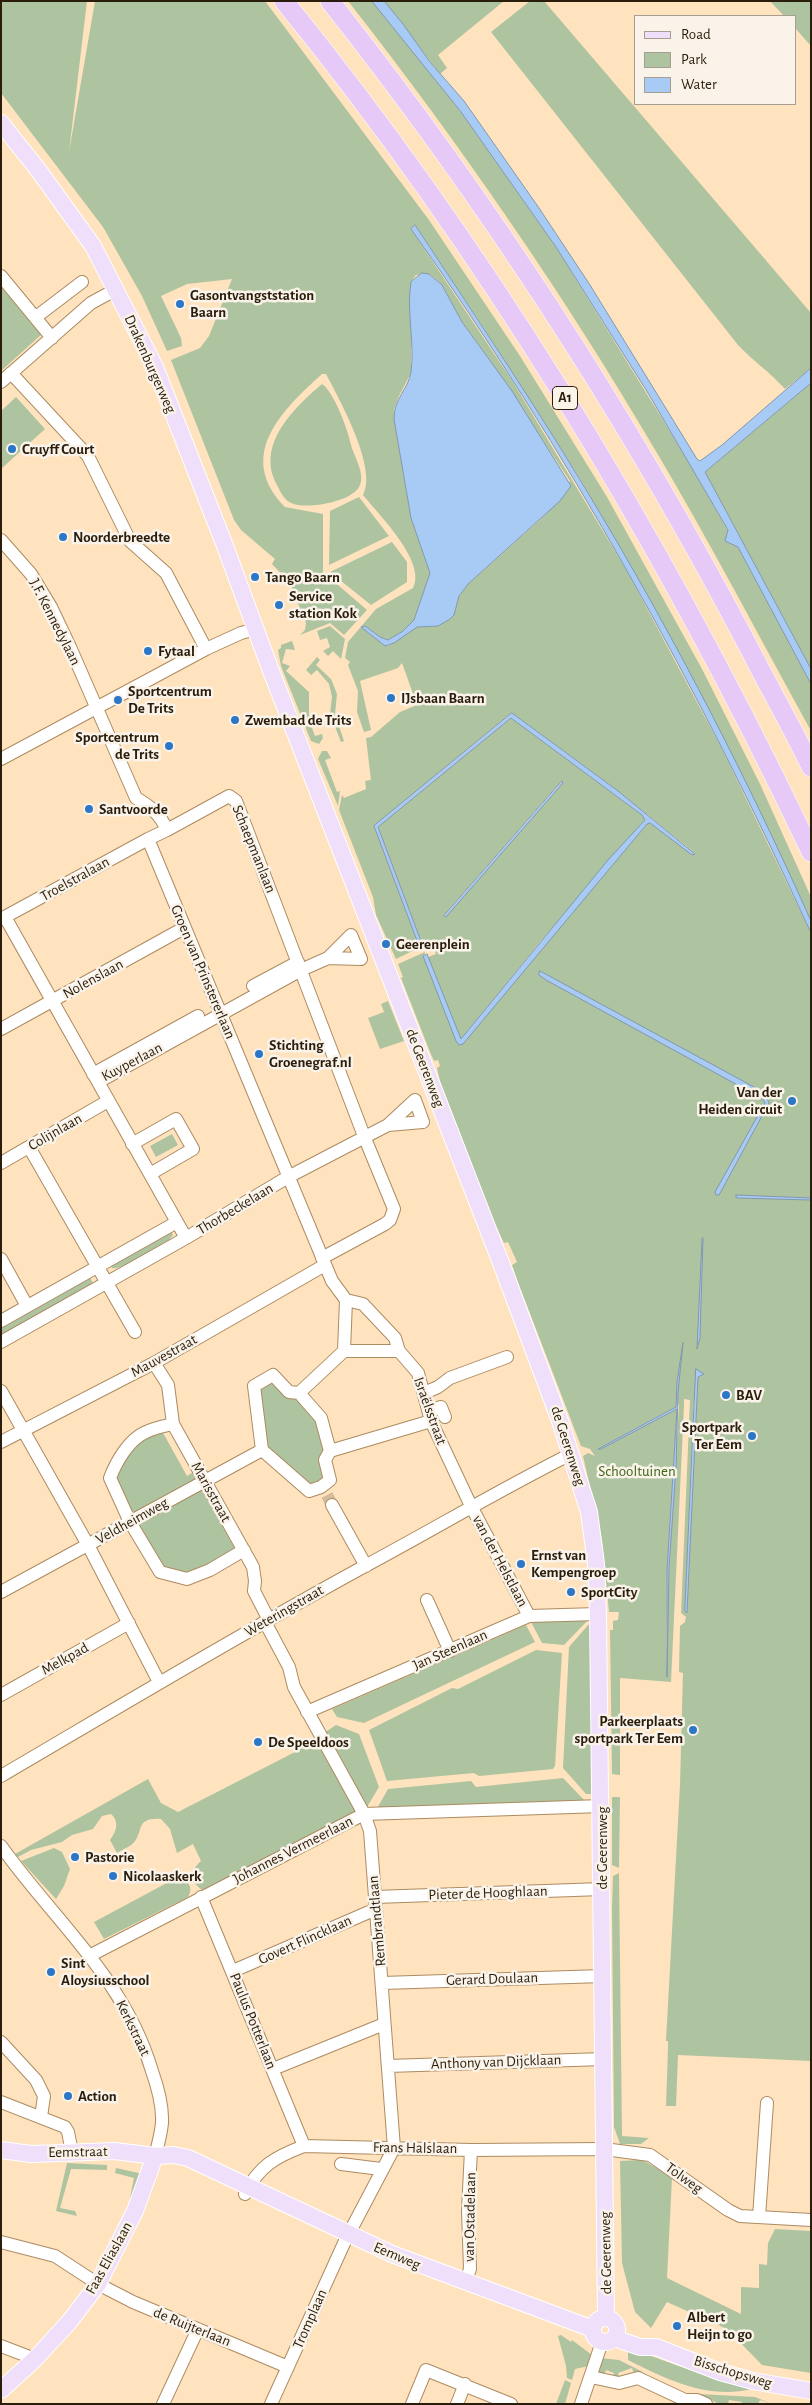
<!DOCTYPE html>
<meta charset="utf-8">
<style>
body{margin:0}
#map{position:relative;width:812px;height:2405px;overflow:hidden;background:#ffe2be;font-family:"Alegreya Sans",sans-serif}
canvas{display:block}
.frame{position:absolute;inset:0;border:2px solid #2a1d0b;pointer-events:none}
.legend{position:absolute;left:634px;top:15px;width:162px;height:90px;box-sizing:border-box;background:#faf3ea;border:1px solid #a79d91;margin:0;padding:6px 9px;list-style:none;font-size:15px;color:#2a1d0b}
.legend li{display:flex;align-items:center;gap:10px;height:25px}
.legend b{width:25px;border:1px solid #a79d91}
</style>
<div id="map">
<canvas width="812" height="2405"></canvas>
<div class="frame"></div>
<ul class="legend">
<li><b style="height:6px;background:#f0dffa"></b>Road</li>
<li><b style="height:14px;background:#aec4a0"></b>Park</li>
<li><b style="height:14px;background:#a8cbf5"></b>Water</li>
</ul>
</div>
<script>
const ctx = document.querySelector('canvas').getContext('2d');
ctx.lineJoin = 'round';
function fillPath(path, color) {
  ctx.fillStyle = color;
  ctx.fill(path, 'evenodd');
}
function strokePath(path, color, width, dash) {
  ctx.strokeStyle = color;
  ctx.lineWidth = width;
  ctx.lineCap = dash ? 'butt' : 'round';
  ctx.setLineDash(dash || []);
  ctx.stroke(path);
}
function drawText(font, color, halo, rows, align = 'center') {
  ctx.font = font + ' "Alegreya Sans",sans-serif';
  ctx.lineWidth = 5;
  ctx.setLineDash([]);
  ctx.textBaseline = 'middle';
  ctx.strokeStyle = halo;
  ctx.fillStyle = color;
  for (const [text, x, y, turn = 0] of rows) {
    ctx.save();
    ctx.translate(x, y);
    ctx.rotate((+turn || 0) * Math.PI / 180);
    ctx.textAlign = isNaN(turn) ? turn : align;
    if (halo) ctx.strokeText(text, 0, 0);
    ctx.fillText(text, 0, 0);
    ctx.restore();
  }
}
fillPath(new Path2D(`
 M 1,1 L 87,1 L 69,152 L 95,1 L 265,1 L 429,220 L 520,356 L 607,497 L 702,669 L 760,784 L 811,897 L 811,921 L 726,746 L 632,569 L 580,479 L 483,327 L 415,225 L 411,229 L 513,382 L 627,571 L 723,751 L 811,933 L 811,2061 L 678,2055 L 676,2106 L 666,2106 L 668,2048 L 668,2041 L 666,2041 L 680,1785 L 683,1673 L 679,1672 L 680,1626 L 685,1622 L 686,1617 L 681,1613 L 690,1400 L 684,1399 L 684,1405 L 671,1682 L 620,1678 L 620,1775 L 612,1774 L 610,1630 L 613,1630 L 613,1621 L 618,1620 L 619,1612 L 609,1612 L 602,1540 L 583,1456 L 588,1453 L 595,1456 L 590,1449 L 581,1446 L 519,1285 L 512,1265 L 517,1262 L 508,1242 L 504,1243 L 494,1222 L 440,1081 L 437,1068 L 440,1066 L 438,1060 L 434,1061 L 430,1052 L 401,978 L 403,977 L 398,964 L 425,952 L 424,958 L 458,1044 L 647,824 L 650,823 L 695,853 L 618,791 L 515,715 L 510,714 L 374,826 L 419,946 L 422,944 L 378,827 L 511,718 L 642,815 L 645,820 L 539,943 L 462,1038 L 459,1038 L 428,957 L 436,954 L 431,942 L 396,959 L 376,915 L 373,897 L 339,810 L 342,795 L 344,798 L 366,789 L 365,781 L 371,780 L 366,738 L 371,737 L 400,712 L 417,705 L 402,663 L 398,668 L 360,681 L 371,730 L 364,732 L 357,712 L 358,691 L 348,665 L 350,662 L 345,658 L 348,642 L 376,609 L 413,588 C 427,562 379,515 363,495 C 378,468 339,399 326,374 L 322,374 C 282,410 235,456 285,507 L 323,514 L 323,572 L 367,610 L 344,635 L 330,623 L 300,635 L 305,630 L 306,623 L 290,583 L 272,564 L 275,559 L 241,530 L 234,520 L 171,360 L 200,348 L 209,336 L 232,279 L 187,284 L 161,296 L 181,338 L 182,346 L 167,351 L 142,296 L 103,227 L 1,93 ZM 429,274 C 448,285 451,307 463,323 C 501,374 534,428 570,481 L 541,519 L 468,584 L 459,596 L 450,619 L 438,626 L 417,627 L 388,646 L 365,626 L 380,637 L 388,640 L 403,631 L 414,620 L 430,573 L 411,518 L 394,419 L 394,410 L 399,396 L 411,373 L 411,282 L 416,275 ZM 561,781 L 563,783 L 445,917 L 444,915 ZM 676,1399 L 679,1406 L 669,1568 L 666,1677 L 667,1570 L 677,1409 L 598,1449 L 676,1407 ZM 695,1399 L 685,1612 L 694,1400 Z
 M 348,1 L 372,1 L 381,11 L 461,112 L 556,247 L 692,467 L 728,531 L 732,544 L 738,547 L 811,684 L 811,731 C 760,638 711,544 657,453 C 565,296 461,145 348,1 Z
 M 384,1 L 504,1 L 438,55 L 447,68 L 440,74 Z
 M 530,1 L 544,1 L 811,313 L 811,368 L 785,389 C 770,372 753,361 738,345 L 491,32 Z
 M 770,1 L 811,1 L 811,46 L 796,29 L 796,16 L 784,16 Z
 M 1,283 L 42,334 L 1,371 Z
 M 811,383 L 811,669 L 705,472 Z
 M 322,384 C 334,392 348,430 351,445 C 354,456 365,473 360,485 C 354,502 305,510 291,503 C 284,500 280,491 277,485 C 255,445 294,408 322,384 Z
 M 16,397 L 45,429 L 1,469 L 1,411 Z
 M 359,497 L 389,536 L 329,565 L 330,511 Z
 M 392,542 L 407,562 L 407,582 L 371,605 L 330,572 Z
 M 330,626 L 345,639 L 341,659 L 333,651 L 328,656 L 323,651 L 330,647 L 327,638 L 320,640 L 317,631 Z
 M 292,641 L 295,650 L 286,649 L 282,663 L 290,666 L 286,671 L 309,692 L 309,720 L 315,736 L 322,734 L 323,738 L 319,744 L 311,741 L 281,666 L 278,650 L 281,648 L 281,645 Z
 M 317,657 L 320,660 L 316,665 L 331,679 L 337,694 L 335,714 L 344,741 L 341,742 L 330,714 L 332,697 L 329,684 L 317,670 L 311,675 L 306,670 Z
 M 322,751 L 327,751 L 331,758 L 325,760 L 337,792 L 340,791 L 338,806 L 318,759 Z
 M 388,1001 L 404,1041 L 380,1049 L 368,1018 L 384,1012 L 381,1004 Z
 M 172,1134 L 178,1145 L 156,1157 L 150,1146 Z
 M 171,1231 L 173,1235 L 169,1240 C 157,1246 122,1271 112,1268 L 110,1264 Z
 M 89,1276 L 93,1283 L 1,1335 L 1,1324 Z
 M 271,1380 L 297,1396 L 316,1416 L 325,1446 L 321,1454 L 327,1477 L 314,1487 L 266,1450 L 256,1389 Z
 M 162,1431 L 187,1476 L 195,1471 L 200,1478 L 134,1516 L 115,1481 L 118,1467 L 140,1439 Z
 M 201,1489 L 235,1549 L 188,1575 L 164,1569 L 138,1523 Z
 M 537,1620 L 588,1620 L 564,1645 L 542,1643 L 531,1622 Z
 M 589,1624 L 590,1626 L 592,1794 L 586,1794 L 563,1768 L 569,1647 Z
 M 526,1625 L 535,1642 L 364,1723 L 337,1717 L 332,1709 Z
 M 536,1650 L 562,1653 L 555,1766 L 553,1769 L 479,1776 L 474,1773 L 387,1781 L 369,1730 L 452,1688 L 458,1689 Z
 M 336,1725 L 359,1734 L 379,1787 L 367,1807 L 333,1743 L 324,1733 Z
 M 315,1736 L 357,1812 L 202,1890 C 189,1880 190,1871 201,1861 L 193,1844 L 177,1853 L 170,1829 L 161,1819 C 136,1817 143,1831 135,1841 C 132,1846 123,1849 117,1853 L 110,1840 C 116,1832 120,1822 111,1814 L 102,1816 L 93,1829 L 72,1835 L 62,1842 L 31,1850 L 18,1857 L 15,1854 L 148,1779 L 161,1803 L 178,1812 L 297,1751 Z
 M 563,1778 L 586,1802 L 375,1812 L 388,1789 L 471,1781 L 476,1787 Z
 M 612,1797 L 620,1797 L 619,1868 L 612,1865 Z
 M 54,1848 L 62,1852 L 70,1869 L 64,1886 L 56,1899 L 21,1861 Z
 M 619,1873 L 622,2136 L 649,2138 L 641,2144 L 620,2144 L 614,2127 L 612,1908 L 613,1876 Z
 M 178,1877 C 188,1880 194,1887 188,1897 L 104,1939 L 94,1922 Z
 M 639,2160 L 646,2162 L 672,2177 L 667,2278 L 741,2314 L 741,2287 L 759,2288 L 759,2264 L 767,2265 L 768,2243 L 775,2229 L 811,2231 L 811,2373 L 762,2365 L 727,2329 L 667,2302 L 651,2328 L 635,2312 L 622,2263 L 620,2161 Z
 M 67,2163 L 107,2165 L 107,2170 L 71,2169 L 60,2208 L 75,2211 L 77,2216 L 56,2211 Z
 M 116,2168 L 143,2174 L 133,2199 L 130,2198 L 134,2178 L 115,2173 Z
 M 561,2335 L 571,2342 L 572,2340 L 592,2355 L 589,2366 L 575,2369 L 572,2380 L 567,2378 L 566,2366 L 558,2336 Z
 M 628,2348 C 669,2362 709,2378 752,2389 C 708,2400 666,2379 628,2360 Z
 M 600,2358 L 619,2360 L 643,2372 L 634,2374 L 632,2368 L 618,2373 L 620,2379 L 612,2379 L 614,2373 L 606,2370 L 604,2376 C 596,2371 598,2367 600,2358 Z
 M 565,2380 L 571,2383 L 565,2404 L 556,2404 Z
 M 699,2394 L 755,2397 L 772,2404 L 760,2400 L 758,2404 L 742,2404 L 742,2402 L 729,2400 L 728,2404 L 719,2404 Z`), '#aec4a0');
const water = new Path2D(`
 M 372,1 L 384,1 L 403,24 L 430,62 L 464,101 L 539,208 L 590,285 L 697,459 L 700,461 L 722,445 L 811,368 L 811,383 L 705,472 L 811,669 L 811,684 L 738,547 L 725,541 L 728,530 L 648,393 L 556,247 L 461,112 Z
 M 415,225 C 478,320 542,415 600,513 C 678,644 749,782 811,921 L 811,933 C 699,688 567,449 411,229 Z
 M 422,273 L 429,274 L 442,285 L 462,322 L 512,391 L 571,486 L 560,501 L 468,584 L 459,596 L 454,615 L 450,619 L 438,626 L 417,627 L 394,643 L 385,646 L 361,627 L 365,626 L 380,637 L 388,640 L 403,631 L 414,620 L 430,573 L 411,518 L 394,419 C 394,398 408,390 411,372 C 415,342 406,311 411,282 Z
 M 512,713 L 618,791 L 695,854 L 692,855 L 650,823 L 647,824 L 463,1044 L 459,1045 L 456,1041 L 423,956 L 427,954 L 461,1039 L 608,860 L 645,820 L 642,815 L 511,718 L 378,827 L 422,944 L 419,946 L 374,826 Z
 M 562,781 L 563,783 L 446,917 L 444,916 Z
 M 540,971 L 765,1093 L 769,1103 L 719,1195 L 716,1195 L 715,1192 L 765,1103 L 763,1099 L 546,980 L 539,975 Z
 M 736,1195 L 811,1198 L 811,1200 L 737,1198 Z
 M 703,1238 L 700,1338 L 697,1349 L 702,1239 Z
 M 683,1343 L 678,1392 L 676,1467 L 669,1568 L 667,1677 L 667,1570 L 677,1409 L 601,1449 L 598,1449 L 676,1407 L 677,1382 Z
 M 696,1369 L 704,1374 L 698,1377 L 687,1613 L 685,1611 Z`);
fillPath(water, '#a8cbf5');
strokePath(water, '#8297af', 1);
strokePath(new Path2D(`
 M 327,1495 L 332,1505`), '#d4bb9a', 12, [12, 6]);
const minor = new Path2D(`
 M 1,276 L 52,338
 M 36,317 L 82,282
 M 11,373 L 88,456 L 130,541 L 166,573 L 206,649
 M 1,382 L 91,303 L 115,290
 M 1,540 L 31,574 L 51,607 L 70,647 L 136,798 C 151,807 160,814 167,830 L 148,839 L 332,1281 L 346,1300 L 363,1304 L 395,1338 L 399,1351 L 418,1373 L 431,1421 L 471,1506 L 529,1616
 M 1,759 L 206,649 L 241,633 L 256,629
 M 167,830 L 229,796 L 236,801 L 364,1136 L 394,1209 L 390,1220 L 385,1224 L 322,1258
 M 5,917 L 186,1238
 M 1,919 L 148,839
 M 253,986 L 298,962
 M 1,1029 L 184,928
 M 93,1074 L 198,1016
 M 98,1082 L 301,970 L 328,958 L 351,935 L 361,959 L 328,958
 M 132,1144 L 176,1119 L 193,1149 L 150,1174
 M 29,1147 L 135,1332
 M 1,1163 L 108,1101
 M 1,1259 L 27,1306
 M 1,1321 L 177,1222
 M 1,1342 L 186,1238 L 288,1177 L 388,1125 L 415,1100 L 423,1122 L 388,1125
 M 344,1351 L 399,1351
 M 154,1363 L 168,1385 L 173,1424 L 253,1567 L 255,1581 L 254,1591 L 269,1620
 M 273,1375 L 289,1392 L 299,1393 L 321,1418 L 330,1451 L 325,1460 L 330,1480 L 321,1487 L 309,1491 L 262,1450 L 254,1386 Z
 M 1,1391 L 88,1545 L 159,1682
 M 299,1393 L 344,1351 L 346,1300
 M 424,1393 L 438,1387 L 450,1378 L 507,1357
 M 429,1411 L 441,1407 L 445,1417
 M 173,1424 C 164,1426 154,1428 146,1432 C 129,1439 116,1462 110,1478 L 130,1522 L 160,1572 L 187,1579 L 210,1570 L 244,1550
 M 1,1442 L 154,1363 L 325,1265
 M 330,1451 L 431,1421
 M 332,1505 L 366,1566
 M 1,1592 L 262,1450
 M 427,1600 L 450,1651
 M 265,1622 L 289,1667 L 294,1687 L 364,1814 L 370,1831 L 394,2148 L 345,2241 L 271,2404
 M 1,1695 L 129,1623
 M 307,1712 L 529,1616 L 598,1614
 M 1,1776 C 122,1705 242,1633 365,1566 C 434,1529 501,1489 571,1454
 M 1,1846 C 55,1922 124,1977 152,2071 C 158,2088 163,2105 162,2123 C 161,2134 158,2145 155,2156
 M 201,1897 L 304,2146
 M 375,1897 L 602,1889
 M 91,1955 L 364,1814 L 602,1806
 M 233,1971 L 376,1909
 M 382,1983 L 603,1976
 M 1,2042 L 36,2080 L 44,2096 L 41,2117
 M 388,2066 L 604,2059
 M 273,2069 L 384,2024
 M 1,2102 L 65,2127 L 68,2132 L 72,2152
 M 341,2164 L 381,2169
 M 245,2194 C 259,2166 275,2157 304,2146 L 471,2150 L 604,2149 L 650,2155 L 728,2210 L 740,2216 L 811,2220
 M 759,2217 L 767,2103
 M 1,2242 L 55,2256 L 98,2284 L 133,2302 L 288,2367
 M 465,2283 L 470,2269 L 468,2210 L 471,2150
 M 1,2346 L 35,2359
 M 591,2377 L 619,2383 L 638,2378 L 685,2400 L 697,2400 L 706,2404
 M 163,2404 L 198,2329
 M 412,2404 L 426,2370 L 511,2404
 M 457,2404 L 465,2384
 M 581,2404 L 602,2342`);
const major = new Path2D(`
 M 1,123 L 39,171 L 93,246 L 155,367 L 225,546 L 271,671 L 501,1263 L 560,1421 L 589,1512 L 596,1564 L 598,1614 L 606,2318
 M 1,2150 L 31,2154 L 115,2151 L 155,2156 L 174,2155 L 188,2158 L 392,2254 L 593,2329
 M593 2330a12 12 0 1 1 24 0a12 12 0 1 1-24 0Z
 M 614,2338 L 640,2347 L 656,2347 L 720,2372 L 753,2381 L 811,2391
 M 1,2390 L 35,2359 L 70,2321 L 98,2284 L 135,2211 L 155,2156`);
const highway = new Path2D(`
 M 284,1 C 495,261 667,549 811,852
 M 330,1 C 488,201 627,416 746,642 C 767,684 791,725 811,767`);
strokePath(minor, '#ac8b60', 14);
strokePath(major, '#fff', 18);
strokePath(highway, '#fff', 20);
strokePath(minor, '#fff', 12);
strokePath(major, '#f0dffa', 16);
strokePath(highway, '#e6c9f7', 19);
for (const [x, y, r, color] of [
 [180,304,5,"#2b76c6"],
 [12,449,5,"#2b76c6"],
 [63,537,5,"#2b76c6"],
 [255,577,5,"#2b76c6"],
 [279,605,5,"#2b76c6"],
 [148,651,5,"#2b76c6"],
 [391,698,5,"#2b76c6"],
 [118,700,5,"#2b76c6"],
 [235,720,5,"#2b76c6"],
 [169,746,5,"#2b76c6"],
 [89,809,5,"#2b76c6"],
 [386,944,5,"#2b76c6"],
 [259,1054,5,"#2b76c6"],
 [792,1101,5,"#2b76c6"],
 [726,1395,5,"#2b76c6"],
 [752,1436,5,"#2b76c6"],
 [521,1564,5,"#2b76c6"],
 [571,1592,5,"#2b76c6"],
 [693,1730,5,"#2b76c6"],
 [258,1742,5,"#2b76c6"],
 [75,1857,5,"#2b76c6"],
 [113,1876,5,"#2b76c6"],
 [51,1972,5,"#2b76c6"],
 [68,2096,5,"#2b76c6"],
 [677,2326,5,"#2b76c6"]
]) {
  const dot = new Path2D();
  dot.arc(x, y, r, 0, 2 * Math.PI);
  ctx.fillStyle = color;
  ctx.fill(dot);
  strokePath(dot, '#faf3ea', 2);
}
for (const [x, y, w] of [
 [565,398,25]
]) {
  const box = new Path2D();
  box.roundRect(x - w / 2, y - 11.5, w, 23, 4);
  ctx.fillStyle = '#faf3ea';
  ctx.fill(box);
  strokePath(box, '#2a1d0b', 1);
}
drawText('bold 14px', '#2a1d0b', null, [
 ["A1",565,398]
]);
drawText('bold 15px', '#2a1d0b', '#faf3ea', [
 ["Gasontvangststation",190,295],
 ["Baarn",190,312],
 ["Cruyff Court",22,449],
 ["Noorderbreedte",73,537],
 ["Tango Baarn",265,577],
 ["Service",289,596],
 ["station Kok",289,613],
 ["Fytaal",158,651],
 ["Sportcentrum",128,691],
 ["De Trits",128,708],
 ["IJsbaan Baarn",401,698],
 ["Zwembad de Trits",245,720],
 ["Sportcentrum",159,737,"right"],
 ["de Trits",159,754,"right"],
 ["Santvoorde",99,809],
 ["Geerenplein",396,944],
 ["Stichting",269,1045],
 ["Groenegraf.nl",269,1062],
 ["Van der",782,1092,"right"],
 ["Heiden circuit",782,1109,"right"],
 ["BAV",736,1395],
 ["Sportpark",742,1427,"right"],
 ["Ter Eem",742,1444,"right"],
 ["Ernst van",531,1555],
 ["Kempengroep",531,1572],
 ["SportCity",581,1592],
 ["Parkeerplaats",683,1721,"right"],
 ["sportpark Ter Eem",683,1738,"right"],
 ["De Speeldoos",268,1742],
 ["Pastorie",85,1857],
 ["Nicolaaskerk",123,1876],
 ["Sint",61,1963],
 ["Aloysiusschool",61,1980],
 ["Action",78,2096],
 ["Albert",687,2317],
 ["Heijn to go",687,2334]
], 'left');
drawText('15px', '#2a1d0b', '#faf3ea', [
 ["Drakenburgerweg",150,364,66],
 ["J.F. Kennedylaan",55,622,63],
 ["Schaepmanlaan",254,849,68],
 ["Troelstralaan",75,879,-29],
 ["Groen van Prinstererlaan",203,972,67],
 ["Nolenslaan",93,979,-29],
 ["Kuyperlaan",132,1062,-28],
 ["de Geerenweg",425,1068,69],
 ["Colijnlaan",55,1132,-30],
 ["Thorbeckelaan",235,1209,-31],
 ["Mauvestraat",164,1356,-29],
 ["Israëlsstraat",430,1411,70],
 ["de Geerenweg",568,1446,72],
 ["Marisstraat",211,1492,61],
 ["Veldheimweg",132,1521,-29],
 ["van der Helstlaan",500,1561,62],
 ["Weteringstraat",284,1611,-30],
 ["Jan Steenlaan",450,1650,-24],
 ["Melkpad",65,1659,-29],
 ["de Geerenweg",602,1848,-90],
 ["Johannes Vermeerlaan",293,1850,-27],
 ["Pieter de Hooghlaan",488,1893,-2],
 ["Rembrandtlaan",377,1921,-95],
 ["Govert Flincklaan",305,1940,-24],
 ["Gerard Doulaan",492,1979,-2],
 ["Paulus Potterlaan",253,2021,68],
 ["Kerkstraat",133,2028,64],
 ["Anthony van Dijcklaan",496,2062,-2],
 ["Frans Halslaan",415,2148,1],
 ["Eemstraat",78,2152,-1],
 ["Tolweg",684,2178,36],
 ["van Ostadelaan",470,2217,-89],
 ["de Geerenweg",606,2253,-91],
 ["Eemweg",397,2256,23],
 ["Faas Eliaslaan",109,2258,-61],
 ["Tromplaan",310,2319,-66],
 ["de Ruijterlaan",192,2327,22],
 ["Bisschopsweg",733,2372,17]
]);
drawText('15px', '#3c6515', '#faf3ea', [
 ["Schooltuinen",637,1471]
]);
</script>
